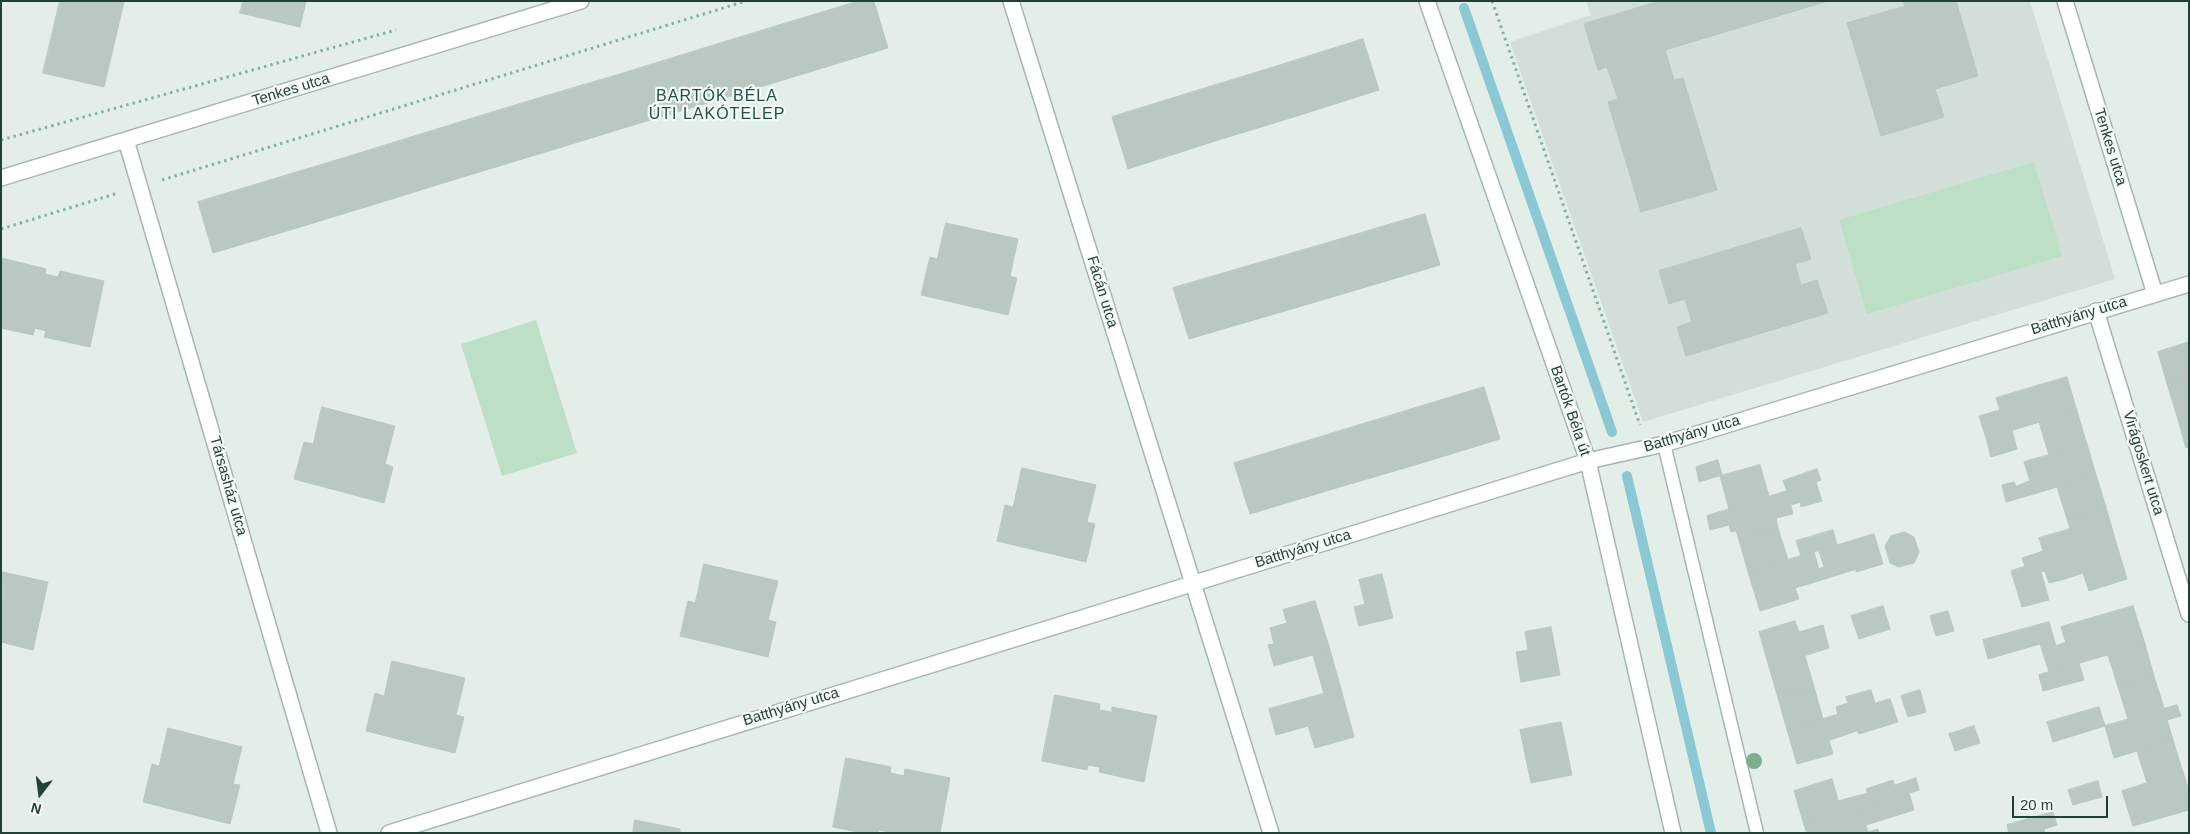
<!DOCTYPE html>
<meta charset="utf-8">
<style>
body{margin:0}
#map{position:relative;width:2190px;height:834px;overflow:hidden;background:#e4eee9;font-family:Arial,sans-serif}
canvas{display:block}
.frame{position:absolute;inset:0;border:2px solid #224038;pointer-events:none}
.north{position:absolute;left:15px;top:769px;width:50px;height:50px;-webkit-text-stroke:4px #f5faf7;paint-order:stroke;rotate:195deg;font-size:14px;font-weight:700;line-height:20px;text-align:center;color:#224038}
.north::after{content:'';display:block;margin:auto;width:18px;height:22px;background:#224038;clip-path:polygon(50% 0,100% 100%,50% 72%,0 100%)}
.scale{position:absolute;left:2012px;top:796px;width:96px;height:22px;box-sizing:border-box;border:2px solid #224038;border-top:0;padding-left:6px;font-size:15px;line-height:18px;white-space:nowrap;color:#224038;-webkit-text-stroke:4px #f5faf7;paint-order:stroke}
</style>
<div id="map">
<canvas width="2190" height="834"></canvas>
<div class="frame"></div>
<div class="north">N</div>
<div class="scale">20 m</div>
</div>
<script>
const ctx = document.querySelector('canvas').getContext('2d');
ctx.lineJoin = 'round';
function fillPath(path, color) {
  ctx.fillStyle = color;
  ctx.fill(path, 'evenodd');
}
function strokePath(path, color, width, dash) {
  ctx.strokeStyle = color;
  ctx.lineWidth = width;
  ctx.lineCap = dash ? 'butt' : 'round';
  ctx.setLineDash(dash || []);
  ctx.stroke(path);
}
function drawText(font, color, halo, rows, align = 'center') {
  ctx.font = font + ' Arial,sans-serif';
  ctx.lineWidth = 4.5;
  ctx.setLineDash([]);
  ctx.textBaseline = 'middle';
  ctx.strokeStyle = halo;
  ctx.fillStyle = color;
  for (const [text, x, y, turn = 0] of rows) {
    ctx.save();
    ctx.translate(x, y);
    ctx.rotate((+turn || 0) * Math.PI / 180);
    ctx.textAlign = isNaN(turn) ? turn : align;
    if (halo) ctx.strokeText(text, 0, 0);
    ctx.fillText(text, 0, 0);
    ctx.restore();
  }
}
fillPath(new Path2D(`
 M 1586,1 L 2030,1 L 2115,279 L 1643,422 L 1510,42 L 1591,15 Z`), '#d2ded8');
fillPath(new Path2D(`
 M 2034,162 L 2062,256 L 1867,314 L 1839,220 Z
 M 536,320 L 577,453 L 502,476 L 461,344 Z`), '#bcdfc5');
strokePath(new Path2D(`
 M 1464,8 L 1612,432
 M 1627,476 L 1711,833`), '#8ac9d4', 10);
const building = new Path2D(`
 M 60,1 L 124,2 L 104,87 L 43,73 Z
 M 243,1 L 306,1 L 300,27 L 240,13 Z
 M 859,1 L 874,1 L 888,48 L 806,73 L 790,22 Z
 M 1660,1 L 1828,1 L 1665,50 L 1674,80 L 1683,78 L 1717,190 L 1641,212 L 1608,102 L 1618,99 L 1607,67 L 1598,70 L 1584,24 Z
 M 1903,1 L 1956,1 L 1978,76 L 1935,89 L 1944,117 L 1881,136 L 1847,23 L 1905,6 Z
 M 790,22 L 806,73 L 721,99 L 705,48 Z
 M 1363,39 L 1379,90 L 1297,116 L 1281,65 Z
 M 705,48 L 721,99 L 637,124 L 621,74 Z
 M 1281,65 L 1297,116 L 1212,142 L 1196,91 Z
 M 621,74 L 637,124 L 552,150 L 536,99 Z
 M 1196,91 L 1212,142 L 1128,169 L 1112,117 Z
 M 536,99 L 552,150 L 466,176 L 451,125 Z
 M 451,125 L 466,176 L 382,202 L 367,151 Z
 M 367,151 L 382,202 L 297,228 L 281,177 Z
 M 281,177 L 297,228 L 213,253 L 198,202 Z
 M 1425,214 L 1440,265 L 1356,290 L 1341,239 Z
 M 946,223 L 1018,239 L 1010,276 L 1017,278 L 1008,315 L 921,295 L 930,257 L 937,259 Z
 M 1801,228 L 1811,259 L 1795,264 L 1801,285 L 1817,280 L 1828,313 L 1686,356 L 1677,327 L 1692,322 L 1685,299 L 1669,304 L 1659,271 Z
 M 1341,239 L 1356,290 L 1271,315 L 1255,264 Z
 M 2,258 L 46,269 L 45,274 L 58,277 L 60,271 L 104,281 L 90,347 L 44,337 L 46,331 L 35,328 L 33,335 L 1,328 Z
 M 1255,264 L 1271,315 L 1189,339 L 1173,288 Z
 M 2189,342 L 2189,377 L 2167,384 L 2158,352 Z
 M 2067,377 L 2077,411 L 1986,438 L 1979,416 L 2000,410 L 1996,398 Z
 M 2189,377 L 2189,412 L 2177,416 L 2167,384 Z
 M 1484,387 L 1500,439 L 1415,465 L 1399,413 Z
 M 322,407 L 395,426 L 385,464 L 393,467 L 384,503 L 294,479 L 304,442 L 313,444 Z
 M 2077,411 L 2087,444 L 2049,455 L 2039,422 Z
 M 2189,412 L 2189,447 L 2186,448 L 2177,416 Z
 M 1399,413 L 1415,465 L 1333,489 L 1317,438 Z
 M 2012,430 L 2017,449 L 1991,457 L 1986,438 Z
 M 1317,438 L 1333,489 L 1250,514 L 1234,463 Z
 M 2087,444 L 2096,475 L 2034,494 L 2024,462 Z
 M 1718,460 L 1722,475 L 1699,482 L 1696,467 Z
 M 1760,465 L 1769,496 L 1729,509 L 1720,476 Z
 M 1022,468 L 1096,485 L 1087,522 L 1095,524 L 1086,562 L 997,541 L 1005,505 L 1013,507 Z
 M 1817,469 L 1821,480 L 1787,491 L 1783,481 Z
 M 2096,475 L 2106,507 L 2067,519 L 2057,487 Z
 M 2030,481 L 2034,494 L 2006,502 L 2002,485 L 2014,482 L 2016,486 Z
 M 1816,482 L 1822,501 L 1801,507 L 1800,502 L 1791,505 L 1787,491 Z
 M 1787,491 L 1793,514 L 1776,518 L 1778,528 L 1739,540 L 1729,509 Z
 M 2106,507 L 2115,539 L 2077,551 L 2067,519 Z
 M 1729,509 L 1736,531 L 1731,532 L 1729,525 L 1710,530 L 1707,516 Z
 M 1778,528 L 1788,560 L 1748,572 L 1739,540 Z
 M 2070,529 L 2077,551 L 2025,566 L 2022,558 L 2043,551 L 2039,538 Z
 M 1833,530 L 1837,545 L 1801,556 L 1796,541 Z
 M 1905,532 L 1914,537 L 1919,552 L 1914,563 L 1899,567 L 1890,563 L 1885,546 L 1891,536 Z
 M 1874,534 L 1883,564 L 1856,572 L 1856,569 L 1822,580 L 1818,569 L 1824,567 L 1819,551 Z
 M 2115,539 L 2127,579 L 2089,591 L 2083,573 L 2065,579 L 2058,556 Z
 M 1814,552 L 1822,580 L 1795,588 L 1799,599 L 1760,611 L 1748,572 Z
 M 2058,556 L 2065,579 L 2049,583 L 2045,571 L 2041,572 L 2049,600 L 2022,607 L 2011,571 Z
 M 704,564 L 778,581 L 768,620 L 776,622 L 768,657 L 680,636 L 688,601 L 695,603 Z
 M 3,572 L 48,582 L 33,650 L 1,642 Z
 M 1382,574 L 1393,618 L 1359,626 L 1354,607 L 1365,604 L 1359,580 Z
 M 1315,601 L 1330,650 L 1274,666 L 1268,645 L 1274,644 L 1270,628 L 1287,623 L 1283,610 Z
 M 1883,606 L 1890,629 L 1859,639 L 1851,616 Z
 M 2133,606 L 2145,644 L 2073,665 L 2061,627 Z
 M 1948,611 L 1954,631 L 1936,636 L 1930,616 Z
 M 1795,621 L 1799,632 L 1823,625 L 1829,648 L 1769,667 L 1759,632 Z
 M 2049,622 L 2056,646 L 2066,642 L 2073,665 L 2049,672 L 2040,644 L 1988,659 L 1983,640 Z
 M 1551,627 L 1560,675 L 1521,682 L 1516,652 L 1528,650 L 1525,632 Z
 M 2145,644 L 2154,676 L 2118,687 L 2108,655 Z
 M 1330,650 L 1341,689 L 1324,694 L 1313,655 Z
 M 1805,656 L 1814,687 L 1778,698 L 1769,667 Z
 M 392,661 L 465,678 L 456,715 L 464,717 L 455,753 L 366,731 L 375,693 L 384,696 Z
 M 2079,663 L 2084,680 L 2043,691 L 2039,675 Z
 M 2154,676 L 2164,708 L 2128,719 L 2118,687 Z
 M 1814,687 L 1823,719 L 1787,730 L 1778,698 Z
 M 1341,689 L 1354,737 L 1315,748 L 1308,726 L 1276,735 L 1269,709 Z
 M 1871,690 L 1875,703 L 1838,715 L 1836,707 L 1848,703 L 1846,697 Z
 M 1920,690 L 1926,712 L 1908,717 L 1901,696 Z
 M 1055,695 L 1100,704 L 1099,710 L 1112,712 L 1112,707 L 1157,716 L 1144,782 L 1099,772 L 1100,767 L 1088,765 L 1087,770 L 1042,761 Z
 M 1890,699 L 1898,722 L 1859,734 L 1857,731 L 1830,740 L 1823,719 Z
 M 2177,705 L 2181,716 L 2167,720 L 2173,740 L 2114,758 L 2105,726 Z
 M 2099,707 L 2105,726 L 2053,742 L 2047,722 Z
 M 1823,719 L 1833,754 L 1797,764 L 1787,730 Z
 M 1561,722 L 1572,775 L 1531,783 L 1520,730 Z
 M 1974,726 L 1980,743 L 1955,751 L 1949,734 Z
 M 168,728 L 242,747 L 233,784 L 240,785 L 230,824 L 143,802 L 152,764 L 159,766 Z
 M 2173,740 L 2183,772 L 2147,783 L 2137,751 Z
 M 846,758 L 891,767 L 890,773 L 904,776 L 905,769 L 950,778 L 940,833 L 893,833 L 879,830 L 878,833 L 862,833 L 833,827 Z
 M 2183,772 L 2189,791 L 2189,810 L 2133,826 L 2122,791 Z
 M 1916,778 L 1919,790 L 1842,814 L 1838,801 L 1868,793 L 1866,789 L 1893,780 L 1894,785 Z
 M 1832,779 L 1842,814 L 1804,825 L 1794,791 Z
 M 2098,781 L 2102,797 L 2073,805 L 2068,790 Z
 M 1909,793 L 1914,810 L 1866,825 L 1861,808 Z
 M 1861,808 L 1868,832 L 1878,829 L 1879,833 L 1807,833 L 1804,825 Z
 M 2053,812 L 2057,825 L 2044,829 L 2045,833 L 2009,833 L 2007,825 Z
 M 635,820 L 680,829 L 680,833 L 633,833 Z`);
fillPath(building, '#b9c9c2');
strokePath(building, '#b6c8c0', 1);
const lane = new Path2D(`
 M 1664,444 L 1757,833`);
const street = new Path2D(`
 M 1011,1 L 1271,833
 M 1427,1 L 1588,461 L 1673,833
 M 2065,1 L 2155,294
 M 126,140 L 329,833
 M 1,178 L 581,1
 M 2096,311 L 2189,614
 M 389,833 L 1588,461 L 1664,444 L 2189,284`);
strokePath(lane, '#a6b6b0', 15);
strokePath(street, '#a6b6b0', 18);
strokePath(new Path2D(`
 M 1492,1 L 1640,425
 M 1,140 L 396,30
 M 162,180 L 746,1
 M 1,229 L 118,193`), '#83b2a3', 3, [2.5, 4]);
strokePath(lane, '#fff', 12);
strokePath(street, '#fff', 15);
ctx.fillStyle = '#7eae90';
for (const [x, y] of [
 [1754,761]
]) {
  ctx.beginPath();
  ctx.arc(x, y, 8, 0, 2 * Math.PI);
  ctx.fill();
}
drawText('15px', '#224038', '#f5faf7', [
 ["Tenkes utca",291,90,-17],
 ["Tenkes utca",2110,147,73],
 ["Fácán utca",1102,292,73],
 ["Batthyány utca",2079,316,-17],
 ["Bartók Béla út",1570,411,71],
 ["Batthyány utca",1692,434,-16],
 ["Virágoskert utca",2143,463,73],
 ["Társasház utca",228,486,74],
 ["Batthyány utca",1303,549,-17],
 ["Batthyány utca",791,707,-17]
]);
ctx.letterSpacing = '1px';
drawText('16px', '#1d5346', '#f5faf7', [
 ["BARTÓK BÉLA",717,97],
 ["ÚTI LAKÓTELEP",717,115]
]);
ctx.letterSpacing = '0px';
</script>
